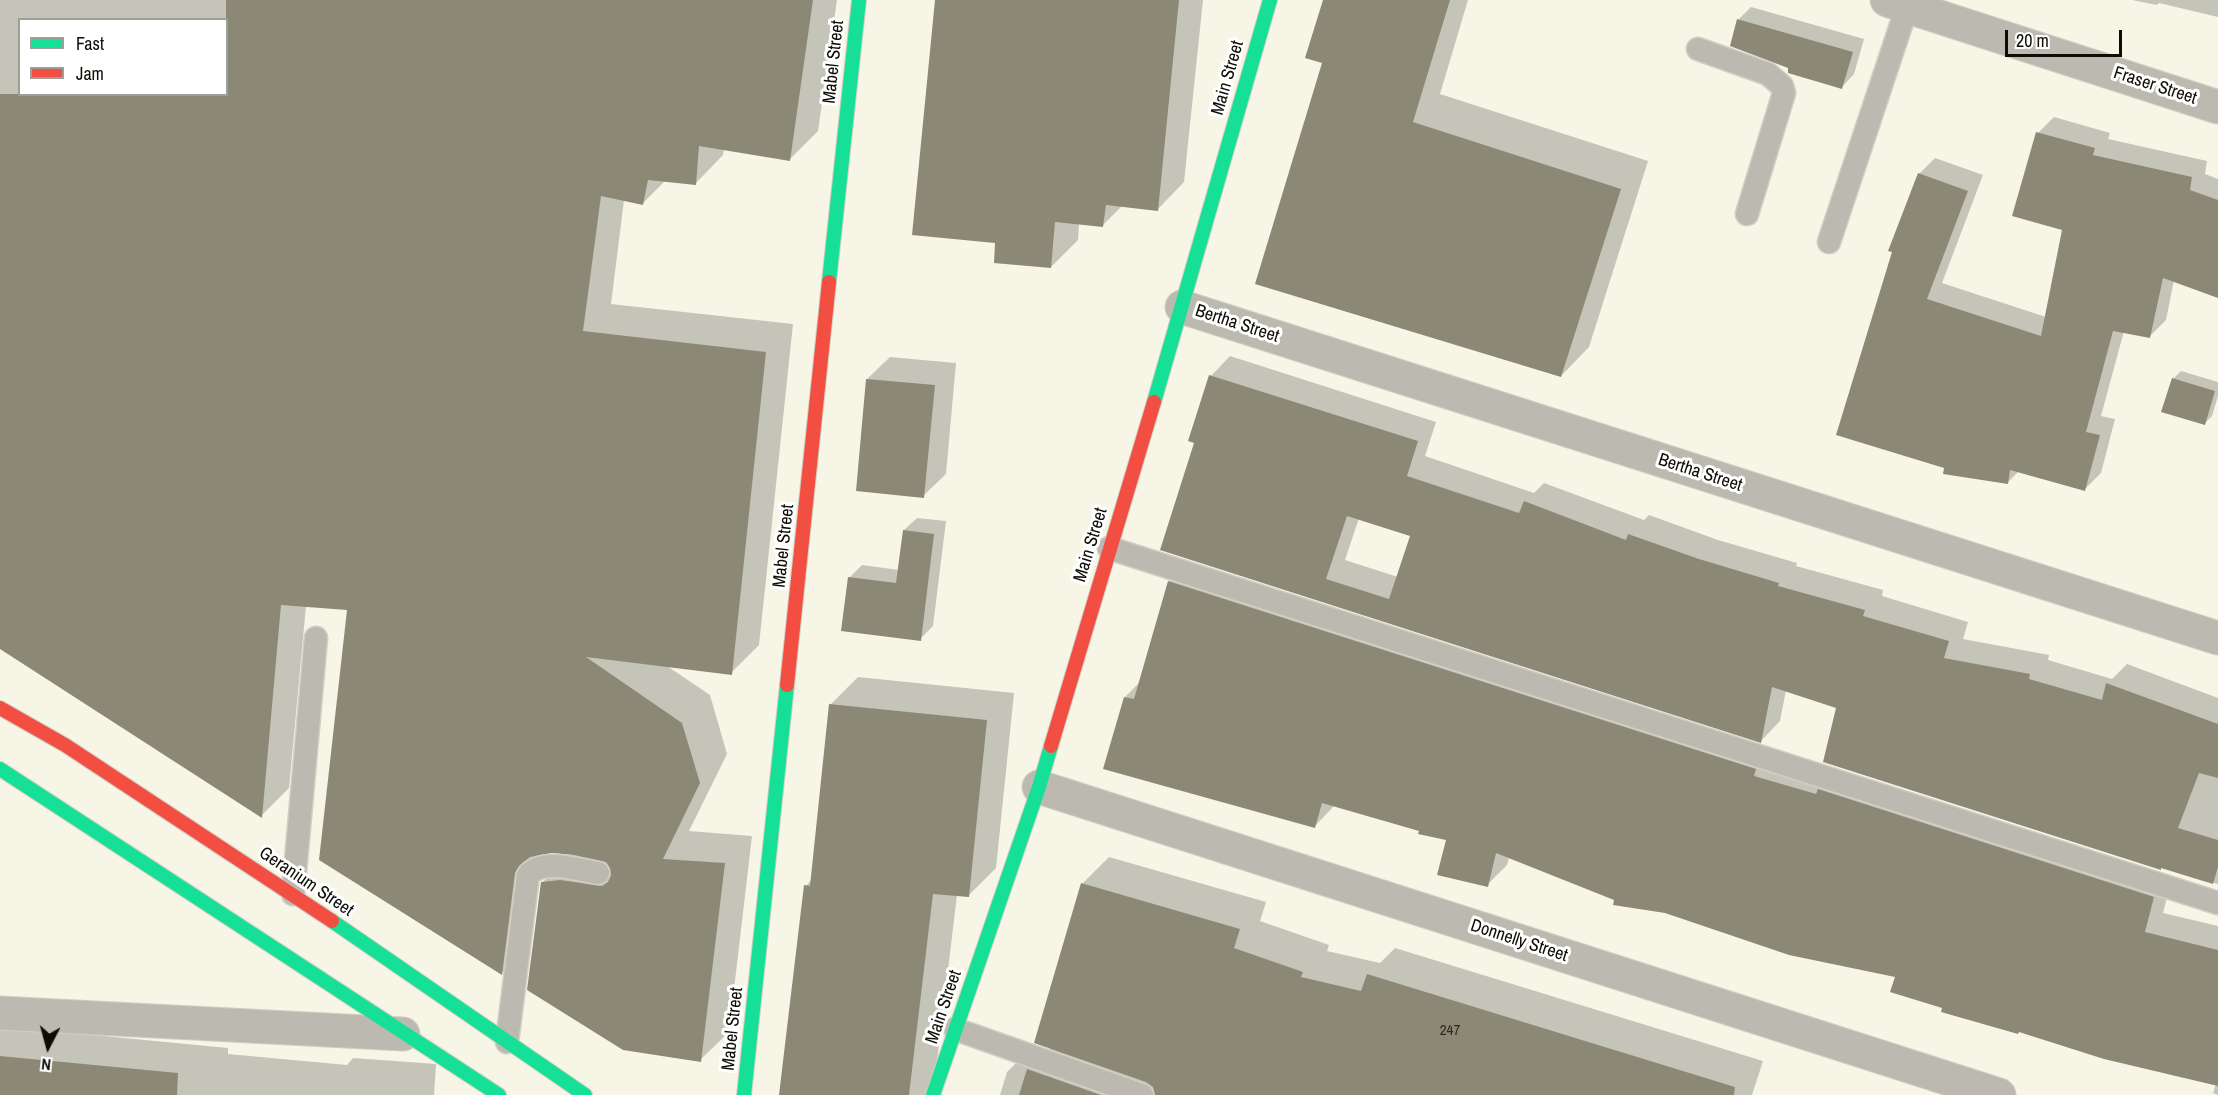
<!DOCTYPE html>
<style>
body{margin:0}
#map{position:relative;width:2218px;height:1095px;overflow:hidden;background:#f7f5e6;font-family:"Archivo Narrow",sans-serif}
canvas{display:block}
.legend{position:absolute;left:18px;top:18px;width:210px;height:78px;box-sizing:border-box;background:#fff;border:2px solid #9e9e9b;margin:0;padding:8px 10px;list-style:none;font-size:18px;color:#0d0c05}
.legend li{display:flex;align-items:center;gap:12px;height:30px}
.legend b{width:30px;border:2px solid #9e9e9b}
.north{position:absolute;left:18px;top:1017px;width:60px;height:60px;-webkit-text-stroke:4px #fff;paint-order:stroke;rotate:186deg;font-size:16px;font-weight:700;line-height:24px;text-align:center;color:#0d0c05}
.north::after{content:'';display:block;margin:auto;width:21px;height:27px;background:#0d0c05;clip-path:polygon(50% 0,100% 100%,50% 72%,0 100%)}
.scale{position:absolute;left:2005px;top:30px;width:117px;height:27px;box-sizing:border-box;border:3px solid #0d0c05;border-top:0;padding-left:8px;font-size:18px;line-height:21px;white-space:nowrap;color:#0d0c05;-webkit-text-stroke:4px #fff;paint-order:stroke}
</style>
<div id="map">
<canvas width="2218" height="1095"></canvas>
<ul class="legend">
<li><b style="height:8px;background:#16e098"></b>Fast</li>
<li><b style="height:8px;background:#f24e42"></b>Jam</li>
</ul>
<div class="north">N</div>
<div class="scale">20 m</div>
</div>
<script>
const ctx = document.querySelector('canvas').getContext('2d');
ctx.lineJoin = 'round';
function fillPath(path, color) {
  ctx.fillStyle = color;
  ctx.fill(path, 'evenodd');
}
function strokePath(path, color, width, dash) {
  ctx.strokeStyle = color;
  ctx.lineWidth = width;
  ctx.lineCap = dash ? 'butt' : 'round';
  ctx.setLineDash(dash || []);
  ctx.stroke(path);
}
function drawText(font, color, halo, rows, align = 'center') {
  ctx.font = font + ' "Archivo Narrow",sans-serif';
  ctx.lineWidth = 6;
  ctx.setLineDash([]);
  ctx.textBaseline = 'middle';
  ctx.strokeStyle = halo;
  ctx.fillStyle = color;
  for (const [text, x, y, turn = 0] of rows) {
    ctx.save();
    ctx.translate(x, y);
    ctx.rotate((+turn || 0) * Math.PI / 180);
    ctx.textAlign = isNaN(turn) ? turn : align;
    if (halo) ctx.strokeText(text, 0, 0);
    ctx.fillText(text, 0, 0);
    ctx.restore();
  }
}
fillPath(new Path2D(`
 M 0,0 L 837,0 L 818,131 L 790,159 L 724,148 L 723,155 L 695,184 L 665,181 L 643,203 L 624,200 L 611,304 L 793,324 L 759,645 L 731,673 L 667,666 L 710,695 L 727,754 L 689,831 L 752,836 L 729,1032 L 700,1060 L 542,883 L 572,853 L 552,851 L 541,853 L 529,945 L 502,973 L 348,608 L 306,606 L 289,788 L 261,816 L 0,647 ZM 20,20 L 226,20 L 226,94 L 20,94 Z
 M 937,0 L 1203,0 L 1184,182 L 1158,209 L 1122,206 L 1103,225 L 1079,223 L 1078,240 L 1051,267 L 997,242 Z
 M 1324,0 L 1468,0 L 1440,94 L 1648,161 L 1589,347 L 1561,376 Z
 M 2132,0 L 2218,0 L 2218,17 L 2159,3 L 2157,5 Z
 M 1751,7 L 1864,39 L 1854,74 L 1842,87 L 1790,67 L 1738,20 Z
 M 2054,117 L 2110,133 L 2108,139 L 2207,161 L 2205,174 L 2218,179 L 2218,297 L 2174,280 L 2166,320 L 2150,336 L 2124,331 L 2101,416 L 2115,419 L 2101,473 L 2085,489 L 2019,471 L 2007,483 L 1946,467 L 1838,434 L 1919,174 L 1935,158 L 1983,175 L 1942,283 L 2046,317 L 2064,229 L 2038,133 Z
 M 1230,356 L 1436,422 L 1425,456 L 1534,493 L 1544,483 L 1644,520 L 1649,515 L 1718,540 L 1797,563 L 1796,566 L 1883,590 L 1882,596 L 1968,622 L 1963,639 L 2049,655 L 2048,660 L 2112,679 L 2127,664 L 2218,698 L 2218,884 L 2162,867 L 1838,707 L 1786,690 L 1780,721 L 1761,741 L 1162,549 L 1196,442 L 1211,376 ZM 1359,518 L 1412,535 L 1398,577 L 1345,560 Z
 M 890,357 L 956,363 L 946,474 L 923,496 L 867,379 Z
 M 2181,371 L 2218,382 L 2218,396 L 2212,416 L 2205,423 L 2173,379 Z
 M 917,518 L 946,521 L 933,626 L 920,639 L 849,578 L 862,565 L 899,570 L 904,530 Z
 M 1189,562 L 2172,877 L 2163,913 L 2218,926 L 2218,1095 L 2213,1093 L 2216,1084 L 1944,1007 L 1897,976 L 1665,911 L 1616,899 L 1509,857 L 1507,865 L 1487,885 L 1447,839 L 1421,830 L 1335,805 L 1315,826 L 1125,697 L 1140,682 L 1169,582 Z
 M 858,677 L 1014,693 L 996,868 L 968,896 L 957,895 L 933,1095 L 780,1095 L 806,886 L 812,879 L 830,705 Z
 M 1109,857 L 1266,902 L 1260,921 L 1329,945 L 1327,951 L 1380,963 L 1395,948 L 1763,1061 L 1752,1095 L 1000,1095 L 1007,1072 L 1034,1045 L 1050,1049 L 1082,884 Z
 M 0,1026 L 228,1048 L 228,1054 L 347,1065 L 353,1058 L 436,1064 L 434,1095 L 0,1095 Z`), '#0003');
fillPath(new Path2D(`
 M 226,0 L 813,0 L 790,161 L 699,146 L 696,185 L 648,180 L 643,205 L 601,196 L 583,331 L 766,352 L 732,675 L 586,657 L 682,723 L 700,783 L 663,859 L 725,863 L 701,1062 L 623,1050 L 527,990 L 541,882 L 560,880 L 602,886 L 608,882 L 611,875 L 610,868 L 606,862 L 574,855 L 552,853 L 530,857 L 520,865 L 515,873 L 502,975 L 319,860 L 347,610 L 281,605 L 262,818 L 0,649 L 0,94 L 226,94 Z
 M 935,0 L 1179,0 L 1158,211 L 1106,205 L 1103,227 L 1055,222 L 1051,268 L 994,263 L 995,243 L 912,235 Z
 M 1323,0 L 1450,0 L 1413,122 L 1621,189 L 1561,377 L 1255,284 L 1322,63 L 1305,58 Z
 M 1737,19 L 1853,52 L 1842,89 L 1788,73 L 1788,68 L 1730,46 Z
 M 2036,132 L 2095,148 L 2093,155 L 2192,177 L 2190,190 L 2218,200 L 2218,298 L 2163,278 L 2150,338 L 2113,331 L 2086,432 L 2100,435 L 2085,491 L 2010,470 L 2008,484 L 1943,474 L 1944,468 L 1836,435 L 1892,252 L 1888,251 L 1918,173 L 1968,191 L 1927,299 L 2041,336 L 2062,230 L 2012,216 Z
 M 1209,375 L 1418,441 L 1407,476 L 1519,513 L 1524,501 L 1626,540 L 1628,534 L 1699,559 L 1779,583 L 1778,586 L 1865,610 L 1863,616 L 1949,641 L 1944,658 L 2030,674 L 2029,679 L 2102,700 L 2106,683 L 2218,724 L 2218,778 L 2199,773 L 2178,828 L 2218,840 L 2218,867 L 2213,884 L 2161,868 L 2161,870 L 1823,762 L 1836,708 L 1772,687 L 1761,743 L 1160,550 L 1194,443 L 1188,441 ZM 1347,516 L 1410,536 L 1389,599 L 1326,579 Z
 M 2172,378 L 2215,391 L 2205,425 L 2161,412 Z
 M 866,379 L 935,385 L 924,498 L 856,491 Z
 M 903,530 L 934,534 L 921,641 L 841,631 L 848,577 L 896,583 Z
 M 1168,581 L 1756,769 L 1754,776 L 1816,794 L 1818,789 L 2154,897 L 2145,932 L 2218,950 L 2218,1086 L 2104,1059 L 2019,1032 L 2018,1034 L 1941,1012 L 1942,1008 L 1890,992 L 1895,977 L 1789,955 L 1665,913 L 1613,905 L 1614,900 L 1496,853 L 1488,887 L 1437,875 L 1446,840 L 1418,834 L 1419,831 L 1322,803 L 1315,828 L 1103,769 L 1124,697 L 1134,699 Z
 M 829,704 L 987,720 L 969,897 L 933,894 L 909,1095 L 779,1095 L 804,885 L 810,886 Z
 M 1081,883 L 1240,929 L 1234,948 L 1303,972 L 1301,977 L 1361,991 L 1367,974 L 1735,1087 L 1734,1095 L 1155,1095 L 1153,1087 L 1146,1082 L 1034,1043 Z
 M 0,1056 L 178,1073 L 177,1095 L 0,1095 Z
 M 1027,1069 L 1101,1095 L 1019,1095 Z`), '#8b8975');
const lane = new Path2D(`
 M 1698,49 L 1768,74 L 1782,86 L 1784,93 L 1747,214
 M 1829,242 L 1907,7
 M 1109,548 L 2218,903
 M 293,894 L 316,638
 M 955,1029 L 1142,1095
 M 507,1042 L 528,875 C 544,858 578,870 598,873`);
const street = new Path2D(`
 M 1887,0 L 2218,107
 M 1182,307 L 2218,638
 M 1039,787 L 1999,1095
 M 0,1013 L 403,1034`);
const fast = new Path2D(`
 M 829,282 L 859,0
 M 1154,402 L 1270,0
 M 0,769 L 499,1095
 M 332,921 L 585,1095
 M 744,1095 L 787,685
 M 933,1095 L 1039,787 L 1051,746`);
const jam = new Path2D(`
 M 787,685 L 829,282
 M 0,708 L 65,745 L 332,921
 M 1051,746 L 1154,402`);
strokePath(lane, '#d0cfc4', 25);
strokePath(street, '#d0cfc4', 35);
strokePath(fast, '#d0cfc4', 16);
strokePath(jam, '#d0cfc4', 16);
strokePath(lane, '#bcbab0', 22);
strokePath(street, '#bcbab0', 33);
strokePath(fast, '#16e098', 14);
strokePath(jam, '#f24e42', 14);
drawText('15px', '#2c2b21', null, [
 ["247",1450,1031]
]);
drawText('18px', '#0d0c05', '#fff', [
 ["Mabel Street",834,62,-84],
 ["Main Street",1228,78,-74],
 ["Fraser Street",2155,86,18],
 ["Bertha Street",1237,324,18],
 ["Bertha Street",1700,473,18],
 ["Main Street",1091,545,-73],
 ["Mabel Street",784,546,-84],
 ["Geranium Street",306,882,34],
 ["Donnelly Street",1519,941,18],
 ["Main Street",944,1007,-71],
 ["Mabel Street",733,1029,-84]
]);
</script>
